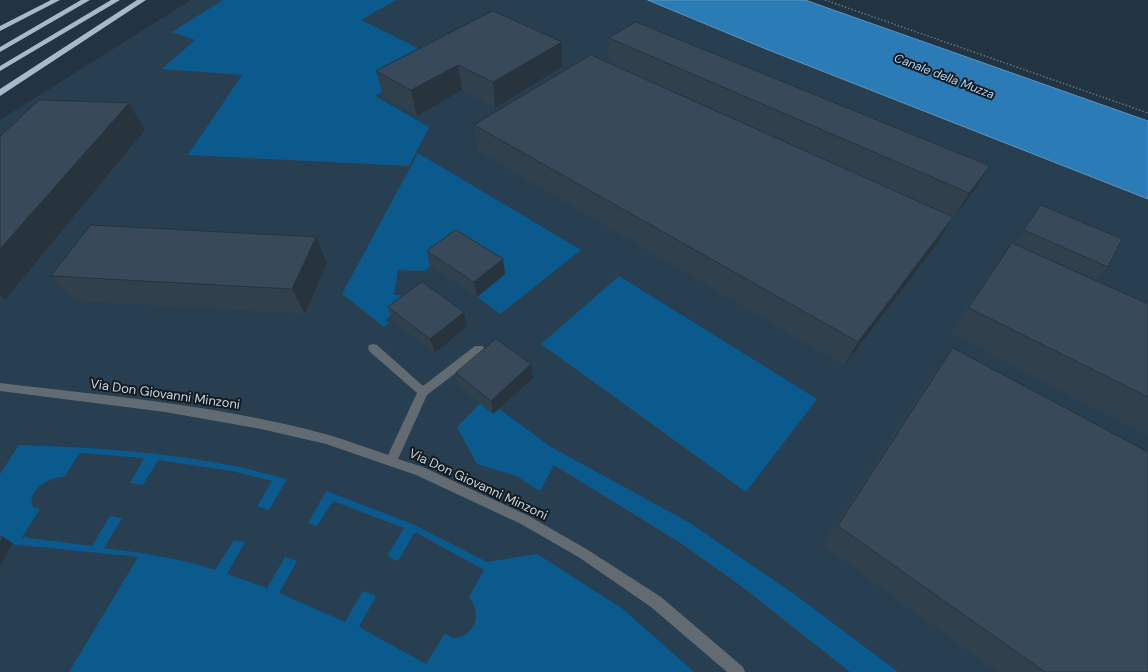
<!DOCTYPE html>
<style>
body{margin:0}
canvas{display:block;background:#223341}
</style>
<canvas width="1148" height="672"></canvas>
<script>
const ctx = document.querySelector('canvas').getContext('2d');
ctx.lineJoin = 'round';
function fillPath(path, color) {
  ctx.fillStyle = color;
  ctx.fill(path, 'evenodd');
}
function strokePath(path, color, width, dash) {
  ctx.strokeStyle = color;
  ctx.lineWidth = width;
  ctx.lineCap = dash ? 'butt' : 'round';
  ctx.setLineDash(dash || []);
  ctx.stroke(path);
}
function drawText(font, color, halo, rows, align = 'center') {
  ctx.font = font + ' "DM Sans",sans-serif';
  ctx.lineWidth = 4;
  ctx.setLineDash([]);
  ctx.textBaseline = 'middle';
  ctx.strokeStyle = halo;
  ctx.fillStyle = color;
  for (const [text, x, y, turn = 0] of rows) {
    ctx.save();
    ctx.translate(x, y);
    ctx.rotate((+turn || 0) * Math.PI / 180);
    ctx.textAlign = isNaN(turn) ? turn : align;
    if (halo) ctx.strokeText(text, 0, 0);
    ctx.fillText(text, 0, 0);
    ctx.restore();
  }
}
fillPath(new Path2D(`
 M 191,0 L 682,0 L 1148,187 L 1148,672 L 0,672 L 0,120 Z`), '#283f51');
fillPath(new Path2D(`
 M 223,0 L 396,0 L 361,20 L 442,60 L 375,96 L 429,127 L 409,166 L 188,155 L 242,75 L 162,69 L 195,40 L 172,32 Z
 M 418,153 L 581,250 L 500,314 L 477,297 L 505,274 L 430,266 L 425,271 L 398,270 L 394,295 L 407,296 L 400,309 L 385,320 L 389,323 L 384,327 L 342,294 Z
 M 619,276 L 817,399 L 746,492 L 541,344 Z
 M 480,403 L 493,414 L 499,409 L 551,447 L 690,523 L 794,594 L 898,672 L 850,672 L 741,586 L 682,544 L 554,465 L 540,491 L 516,476 L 477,464 L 457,427 Z
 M 19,445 C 91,447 163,452 234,466 C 252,469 269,475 287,479 L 269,510 L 257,506 L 272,481 L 232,471 L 158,460 L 143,485 L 130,483 L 144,458 L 80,453 L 64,477 C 50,477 26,490 33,507 L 40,509 L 22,537 L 92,546 L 110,516 L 122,518 L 104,548 C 142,553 180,558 215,570 L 234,540 L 245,542 L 227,574 L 267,588 L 285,557 L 297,561 L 279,593 L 345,622 L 363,591 L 376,596 L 359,627 L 426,664 L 445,633 C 447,635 451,637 453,638 C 458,638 462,636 466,634 C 479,625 478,609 469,597 L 484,570 L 415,532 L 398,561 L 387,556 L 404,528 L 333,501 L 317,526 L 308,523 L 326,491 L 410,523 L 487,562 L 537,554 L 623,609 L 694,672 L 69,672 L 138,557 L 0,543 L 0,474 Z`), '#0a5a8d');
const water = new Path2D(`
 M 648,0 L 805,0 L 1148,121 L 1148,199 L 766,49 Z`);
fillPath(water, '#2b7cb6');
strokePath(water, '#5a96c2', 1);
strokePath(new Path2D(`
 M 825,0 L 1148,113`), '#64737f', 1.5, [1.5, 2]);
fillPath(new Path2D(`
 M 373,344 L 377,345 L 423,386 L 475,346 L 483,346 L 484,349 L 483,352 L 427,395 L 398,459 L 423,467 L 529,516 L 588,550 L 661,597 L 743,667 L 745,672 L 727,672 L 651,607 L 580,558 L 521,524 L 416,475 L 326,444 L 261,429 L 165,412 L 0,391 L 0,383 C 109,396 219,405 325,434 C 347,440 367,448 388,455 L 417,393 L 369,351 L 368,348 L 369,345 Z`), '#626b72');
fillPath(new Path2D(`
 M 51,0 L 60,0 L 0,31 L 0,26 Z
 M 81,0 L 90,0 L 0,52 L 0,47 Z
 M 111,0 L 120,0 L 0,71 L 0,66 Z
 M 137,0 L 146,0 L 0,96 L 0,89 Z`), '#a5bacc');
fillPath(new Path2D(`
 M 609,38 L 990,166 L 973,192 L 953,219 L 952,219 L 937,244 L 844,366 L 478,151 L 474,125 L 608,62 Z
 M 562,42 L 562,67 L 495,108 L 462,90 L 417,116 L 383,96 L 376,71 Z
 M 145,130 L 5,300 L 0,300 L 0,137 Z
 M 1041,205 L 1108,267 L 1095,281 L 1148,304 L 1148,437 L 950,333 L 992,269 L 1012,243 L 1014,244 L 1030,220 Z
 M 427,251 L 505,274 L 477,297 L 430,266 Z
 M 327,263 L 305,314 L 75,301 L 51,276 Z
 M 388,307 L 464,312 L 467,326 L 435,353 L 393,321 Z
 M 953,348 L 1148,672 L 997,672 L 822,545 L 934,372 Z
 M 456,373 L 533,378 L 493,414 L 460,387 Z`), '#30404d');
fillPath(new Path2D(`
 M 562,42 L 562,67 L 495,108 L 493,82 Z
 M 458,65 L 462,90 L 417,116 L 411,90 Z
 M 129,103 L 145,130 L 5,300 L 0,295 L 0,249 Z
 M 990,166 L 973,192 L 953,219 L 969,193 Z
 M 953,217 L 937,244 L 844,366 L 858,342 Z
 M 316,237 L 327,263 L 305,314 L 292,289 Z
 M 503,259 L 505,274 L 477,297 L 474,282 Z
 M 464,312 L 467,326 L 435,353 L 430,339 Z
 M 531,364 L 533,378 L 493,414 L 491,401 Z
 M 3,537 L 13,543 L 0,566 L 0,542 Z`), '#27343e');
const building = new Path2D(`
 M 493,11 L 562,42 L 493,82 L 458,65 L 411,90 L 376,71 Z
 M 636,22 L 990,166 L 969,193 L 609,38 Z
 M 591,55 L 953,217 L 858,342 L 474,125 Z
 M 39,100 L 129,103 L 0,249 L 0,137 Z
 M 1041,205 L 1122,239 L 1108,267 L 1024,230 Z
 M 91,225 L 316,237 L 292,289 L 51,276 Z
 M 456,230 L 503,259 L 474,282 L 427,251 Z
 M 1012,243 L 1148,304 L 1148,397 L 969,308 Z
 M 422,282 L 464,312 L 430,339 L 388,307 Z
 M 496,339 L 531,364 L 491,401 L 456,373 Z
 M 953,348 L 1148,452 L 1148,672 L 1045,672 L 838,526 Z
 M 0,537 L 3,537 L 0,542 Z`);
fillPath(building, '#384a59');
strokePath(building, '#27343e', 1);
drawText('italic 12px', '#b1d6f6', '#121a20', [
 ["Canale della Muzza",944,77,21]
]);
drawText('13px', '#c9d4dd', '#121a20', [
 ["Via Don Giovanni Minzoni",165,395,8],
 ["Via Don Giovanni Minzoni",478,485,25]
]);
</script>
